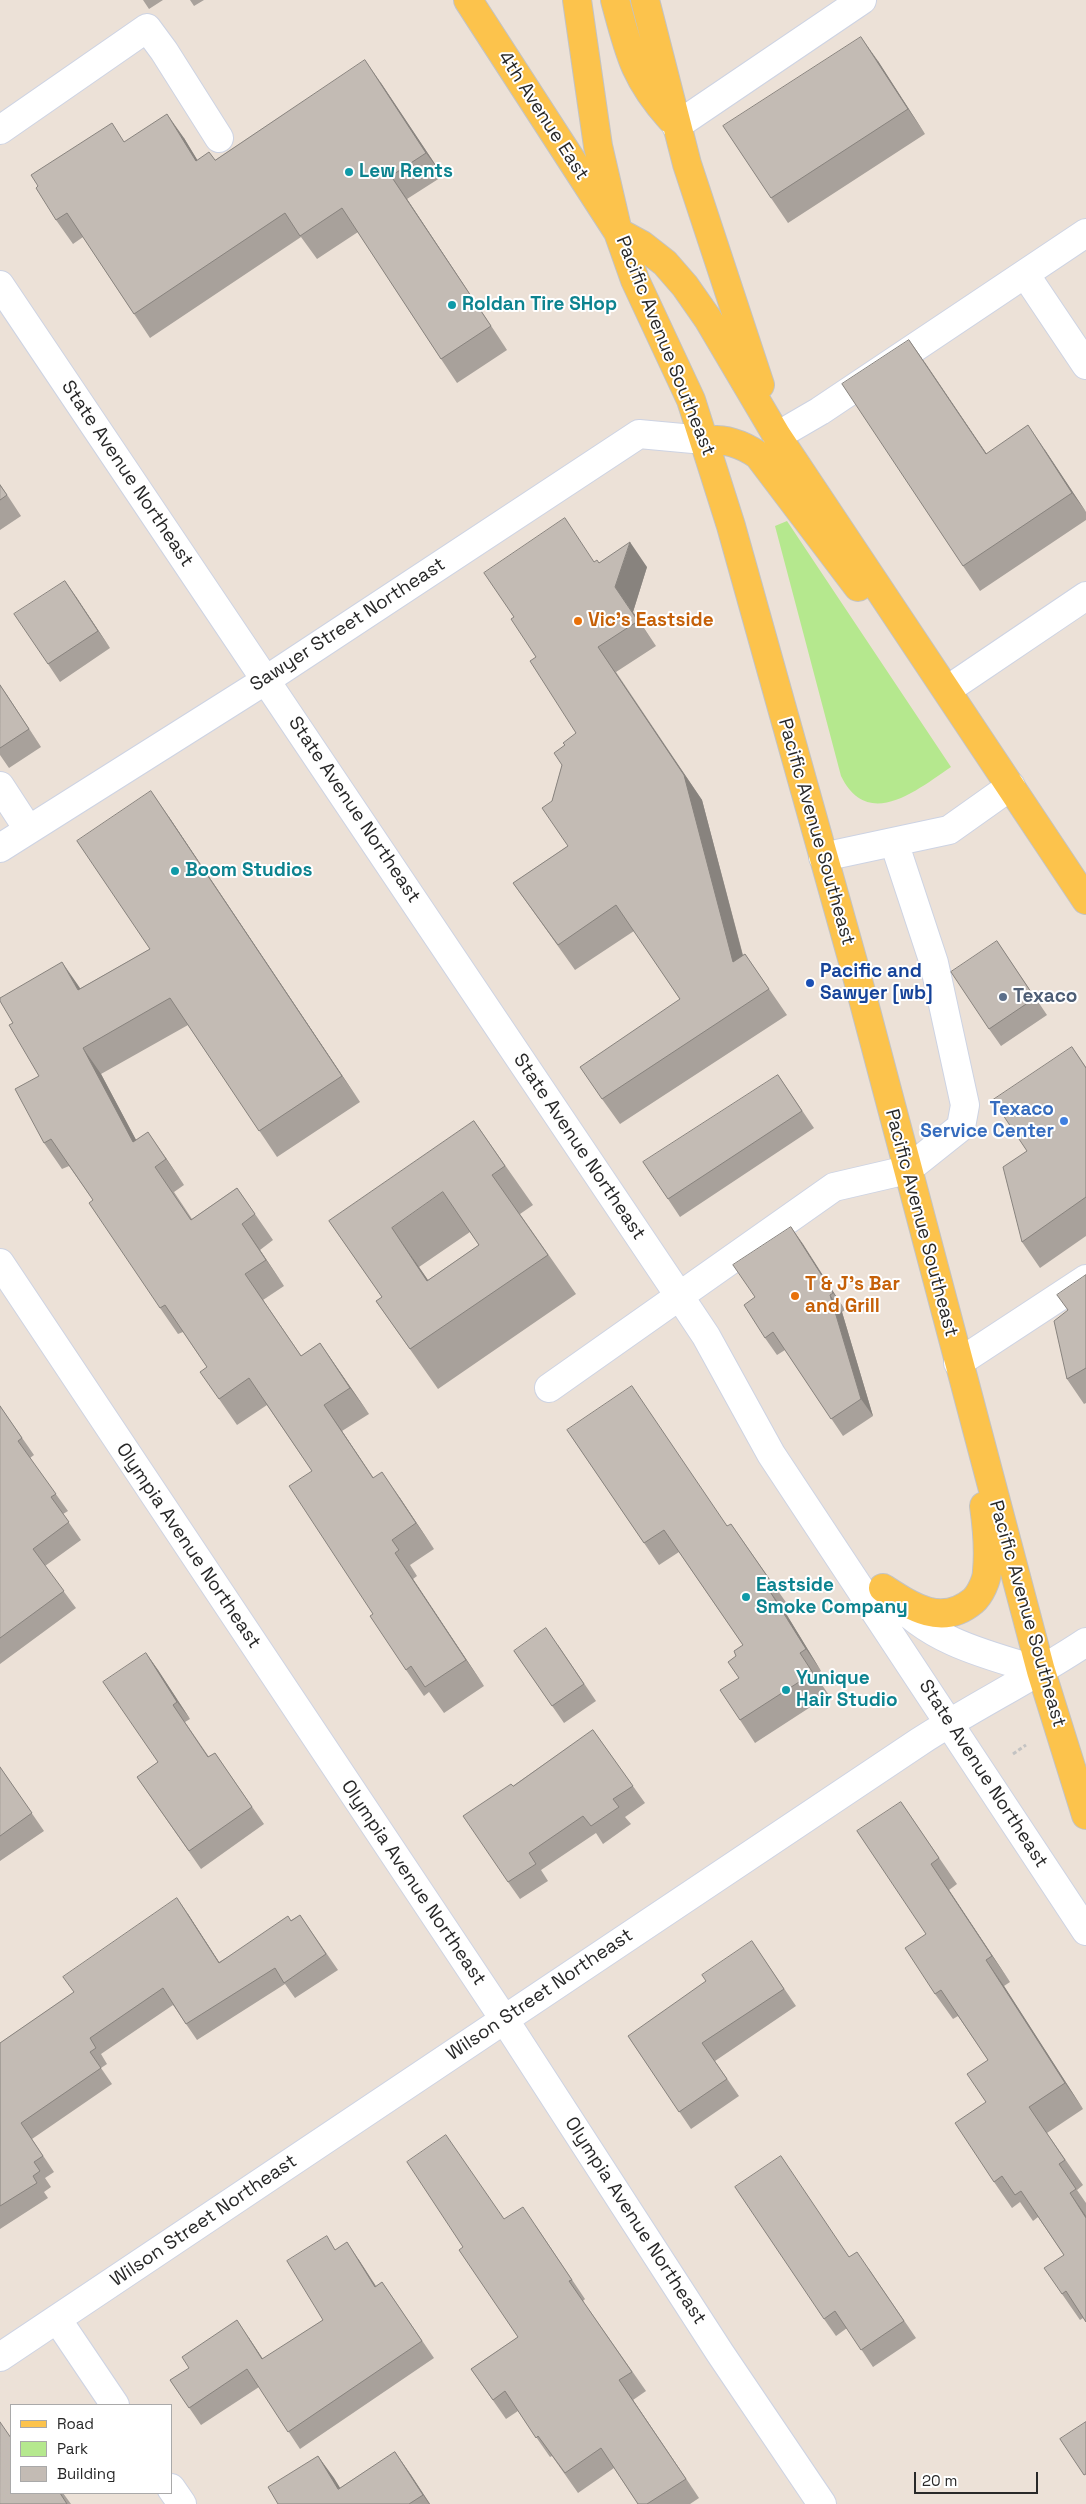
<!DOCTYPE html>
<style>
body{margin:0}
#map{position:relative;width:1086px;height:2504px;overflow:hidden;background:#ece1d7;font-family:"Space Grotesk",sans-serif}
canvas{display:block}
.legend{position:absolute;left:10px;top:2404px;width:162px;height:90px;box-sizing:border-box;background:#fff;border:1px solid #a9a9a9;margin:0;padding:6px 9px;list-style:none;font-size:15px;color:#282828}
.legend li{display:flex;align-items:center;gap:10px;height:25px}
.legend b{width:25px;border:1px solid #a9a9a9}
.scale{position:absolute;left:914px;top:2472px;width:124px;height:22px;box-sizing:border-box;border:2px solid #282828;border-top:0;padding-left:6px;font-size:15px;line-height:18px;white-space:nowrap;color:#282828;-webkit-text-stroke:4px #fff;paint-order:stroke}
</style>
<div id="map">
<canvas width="1086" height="2504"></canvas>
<ul class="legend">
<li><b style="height:6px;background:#fcc34c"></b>Road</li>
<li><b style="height:14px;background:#b5e88e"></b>Park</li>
<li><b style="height:14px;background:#c3bbb4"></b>Building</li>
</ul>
<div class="scale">20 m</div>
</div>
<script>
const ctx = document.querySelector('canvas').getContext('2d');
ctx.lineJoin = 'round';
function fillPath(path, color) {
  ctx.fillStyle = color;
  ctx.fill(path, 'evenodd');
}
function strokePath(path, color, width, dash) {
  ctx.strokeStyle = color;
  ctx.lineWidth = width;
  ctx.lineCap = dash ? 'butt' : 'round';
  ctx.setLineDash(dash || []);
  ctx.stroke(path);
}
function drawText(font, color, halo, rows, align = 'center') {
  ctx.font = font + ' "Space Grotesk",sans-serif';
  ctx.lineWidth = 4;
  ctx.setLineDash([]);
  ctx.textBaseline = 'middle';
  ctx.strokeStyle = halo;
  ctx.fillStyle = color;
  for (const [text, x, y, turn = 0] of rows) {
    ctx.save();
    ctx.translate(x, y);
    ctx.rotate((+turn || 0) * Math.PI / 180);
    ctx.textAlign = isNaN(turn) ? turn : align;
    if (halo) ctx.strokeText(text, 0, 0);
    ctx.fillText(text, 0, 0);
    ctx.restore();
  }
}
fillPath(new Path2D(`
 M 787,521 L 951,767 C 917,790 868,831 841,776 L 775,526 Z`), '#b5e88e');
const minor = new Path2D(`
 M 676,126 L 862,0
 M 0,130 L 147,28 L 164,51 L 219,138
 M 1025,274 L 1086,365
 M 0,285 L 680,1297 L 706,1336 L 771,1454 L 1086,1931
 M 777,436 L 820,411 L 1086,233
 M 947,690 L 1086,596
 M 0,786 L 28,829
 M 0,848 L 266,680 L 639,434 L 704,440
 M 823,857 L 949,830 L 1011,786
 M 0,1263 L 504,2019 L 720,2353 L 822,2504
 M 958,1363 L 1086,1279
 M 549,1388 L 834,1187 L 907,1170 L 961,1127 L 965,1105 L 934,963 L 894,842
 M 891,1596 C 928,1641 987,1655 1041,1671
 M 57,2319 L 115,2405
 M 0,2357 L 919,1742 C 973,1707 1032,1678 1086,1642
 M 171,2488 L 182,2504`);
const major = new Path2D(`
 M 468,0 L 618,232 L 642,245 L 665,263 L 685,286 L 708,319 L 777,436 L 1086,900
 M 577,0 L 598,146 L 618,232 L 635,280 L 691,400 L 731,526 L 855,969 L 1041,1671 L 1086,1815
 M 615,0 C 629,52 634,78 671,119
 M 645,0 L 687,164 L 760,385
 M 704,440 C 726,439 740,443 758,455 L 858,587
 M 883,1588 C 912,1607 942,1627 973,1601 C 980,1595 987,1580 987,1571 C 989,1550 987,1527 984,1506`);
strokePath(minor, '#cdd3e3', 30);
strokePath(major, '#c3c3c3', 30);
strokePath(new Path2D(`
 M 1013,1754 L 1026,1745`), '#c3c3c3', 3, [4, 2.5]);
strokePath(minor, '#fff', 28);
strokePath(major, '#fcc34c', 28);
fillPath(new Path2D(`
 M 143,0 L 163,0 L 149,9 Z
 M 190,0 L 204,0 L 194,6 Z
 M 878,61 L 925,134 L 788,223 L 771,198 Z
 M 381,83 L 443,176 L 407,199 L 507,350 L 457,383 L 441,359 L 358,232 L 317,259 L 301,237 L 150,338 L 83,237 L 73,244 L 56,220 L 125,141 L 184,138 L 197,160 L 215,160 Z
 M 909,340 L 986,453 L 1045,450 L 1086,512 L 1086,520 L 980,591 L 963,566 Z
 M 0,484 L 21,516 L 0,530 Z
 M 595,562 L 647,567 L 633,612 L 656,646 L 616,672 L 702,800 L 743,955 L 745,954 L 787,1015 L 620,1124 L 602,1099 L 680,999 L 634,931 L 575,970 L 513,883 L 568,846 L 552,801 L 562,765 L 565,745 L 576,733 L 536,657 L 514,617 Z
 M 65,581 L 110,648 L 60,682 L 48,664 Z
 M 0,685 L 41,747 L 9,768 L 0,755 Z
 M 169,817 L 360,1102 L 277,1157 L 188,1025 L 101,1074 L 136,1140 L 166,1158 L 184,1185 L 174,1192 L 192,1219 L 237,1188 L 273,1240 L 260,1250 L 284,1286 L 263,1300 L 301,1356 L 320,1343 L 369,1414 L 342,1431 L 373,1478 L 400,1498 L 434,1549 L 410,1565 L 417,1576 L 413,1579 L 484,1686 L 444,1713 L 429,1692 L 424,1696 L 406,1670 L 373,1614 L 312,1471 L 267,1405 L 237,1425 L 219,1399 L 207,1367 L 183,1332 L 178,1334 L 160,1308 L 93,1200 L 69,1166 L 62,1169 L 44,1143 L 39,1076 L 81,988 L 150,949 Z
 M 997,941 L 1047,1015 L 1001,1046 L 989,1029 Z
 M 1072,1047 L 1086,1067 L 1086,1236 L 1040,1268 L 1022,1242 L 1027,1151 Z
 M 778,1075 L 814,1128 L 680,1217 L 668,1199 Z
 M 474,1121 L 533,1205 L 520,1214 L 576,1294 L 438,1389 L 376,1301 L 382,1297 L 329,1221 ZM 470,1232 L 479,1245 L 428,1280 L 419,1267 Z
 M 791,1227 L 845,1310 L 842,1312 L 873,1416 L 843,1436 L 785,1350 L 777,1355 L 765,1338 L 755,1297 Z
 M 1086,1275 L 1086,1403 L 1084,1404 L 1067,1379 L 1068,1311 Z
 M 0,1406 L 34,1455 L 30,1458 L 68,1511 L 63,1514 L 81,1540 L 45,1566 L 76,1608 L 0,1664 Z
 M 567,1430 L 728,1526 L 731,1524 L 790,1608 L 785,1612 L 821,1671 L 815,1675 L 829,1695 L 755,1743 L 740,1720 L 739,1678 L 736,1656 L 743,1645 L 679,1552 L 659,1565 Z
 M 558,1645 L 596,1701 L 564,1723 L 514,1651 Z
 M 146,1653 L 158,1670 L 190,1719 L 185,1722 L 209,1757 L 215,1753 L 264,1824 L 201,1869 L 137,1777 L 158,1762 Z
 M 593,1730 L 645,1803 L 625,1817 L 631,1824 L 603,1844 L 596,1833 L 541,1870 L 548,1881 L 520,1899 L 508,1882 L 513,1786 Z
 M 0,1767 L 44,1831 L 0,1861 Z
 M 901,1802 L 957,1884 L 949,1890 L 1010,1982 L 1004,1986 L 1083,2109 L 1047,2133 L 1083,2185 L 1077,2190 L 1086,2203 L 1086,2322 L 1083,2318 L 1080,2320 L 1062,2294 L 1064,2255 L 1038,2217 L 1033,2221 L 1020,2202 L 1012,2208 L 994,2182 L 986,2102 L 988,2060 L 958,2016 L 953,2019 L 935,1994 L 926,1934 Z
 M 188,1914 L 219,1962 L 300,1915 L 338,1970 L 295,1998 L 285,1984 L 197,2040 L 173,2005 L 101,2054 L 107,2064 L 101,2068 L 112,2084 L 32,2139 L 54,2172 L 45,2178 L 51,2187 L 44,2192 L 48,2198 L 0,2229 L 0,2043 Z
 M 764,1959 L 796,2006 L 715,2061 L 739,2096 L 691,2129 L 628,2036 Z
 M 504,2219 L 536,2226 L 585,2299 L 583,2301 L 646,2391 L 633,2400 L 699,2498 L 690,2504 L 638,2504 L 614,2468 L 578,2493 L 552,2456 L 550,2457 L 518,2411 L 506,2419 L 471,2369 L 518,2337 Z
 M 336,2250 L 359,2260 L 376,2286 L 382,2282 L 434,2358 L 300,2449 L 259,2387 L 201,2425 L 170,2380 L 249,2338 L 263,2359 L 323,2320 Z
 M 850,2257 L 869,2269 L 916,2338 L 873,2367 L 847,2328 L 836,2336 L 824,2319 Z
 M 395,2452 L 411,2475 L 430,2504 L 278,2504 L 318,2456 L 340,2488 Z
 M 11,2493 L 63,2493 L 71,2504 L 0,2504 Z`), '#a8a19b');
fillPath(new Path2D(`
 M 861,37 L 878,61 L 925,134 L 908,109 Z
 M 365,60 L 381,83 L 443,176 L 426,153 Z
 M 167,114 L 184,138 L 212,184 L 196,161 Z
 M 391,176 L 407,199 L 507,350 Z
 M 909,340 L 926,364 L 1003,478 L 986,454 Z
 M 1028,425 L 1045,450 L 1086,512 L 1072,493 Z
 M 630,542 L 647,567 L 633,612 L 656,646 L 615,587 Z
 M 65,581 L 77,598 L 110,648 L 98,631 Z
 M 598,647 L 702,800 L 751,987 L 733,962 Z
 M 0,685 L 7,695 L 41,747 L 29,729 Z
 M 151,791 L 169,817 L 360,1102 L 342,1076 Z
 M 62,962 L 80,988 L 96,1016 L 78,990 Z
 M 83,1048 L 101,1074 L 151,1168 L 133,1142 Z
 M 148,1132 L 166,1158 L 184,1185 L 166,1159 Z
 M 242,1224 L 260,1250 L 284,1286 L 266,1260 Z
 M 791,1227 L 803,1244 L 845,1310 L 833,1293 Z
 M 392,1228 L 419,1267 L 455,1320 L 427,1281 Z
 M 245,1274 L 263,1300 L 319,1382 L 301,1356 Z
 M 830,1295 L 842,1312 L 873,1416 L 861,1399 Z
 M 320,1343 L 338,1369 L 369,1414 L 350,1388 Z
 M 324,1405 L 342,1431 L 391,1504 L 373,1478 Z
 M 382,1472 L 400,1498 L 434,1549 L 416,1523 Z
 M 395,1553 L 413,1579 L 484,1686 L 466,1660 Z
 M 769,1590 L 785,1612 L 821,1671 L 806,1649 Z
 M 146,1653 L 158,1670 L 190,1719 L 177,1702 Z
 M 931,1864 L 949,1890 L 1010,1982 L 992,1956 Z
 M 177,1898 L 188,1914 L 230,1979 L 219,1963 Z
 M 986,1960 L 1004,1986 L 1083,2109 L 1065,2083 Z
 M 1070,2193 L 1086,2216 L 1086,2218 Z
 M 347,2242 L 359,2260 L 387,2304 L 375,2287 Z
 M 237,2320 L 249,2338 L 274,2376 L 262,2359 Z
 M 619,2380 L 633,2400 L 699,2498 L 686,2479 Z
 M 395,2452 L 411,2475 L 430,2504 L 429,2504 L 423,2495 Z
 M 318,2456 L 334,2478 L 350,2504 L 338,2489 Z`), '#88837e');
const building = new Path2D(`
 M 861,37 L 908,109 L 771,198 L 723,126 Z
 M 365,60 L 426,153 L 391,176 L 491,326 L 441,359 L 342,208 L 300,236 L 285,213 L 134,314 L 67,213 L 56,220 L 36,188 L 38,186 L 31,175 L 112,123 L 124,142 L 167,114 L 196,161 L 209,152 L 215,160 Z
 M 909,340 L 986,454 L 1028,425 L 1072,493 L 963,566 L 842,384 Z
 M 0,485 L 7,495 L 0,500 Z
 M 565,518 L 594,562 L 597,560 L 599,563 L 630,542 L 615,587 L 638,621 L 598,647 L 684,775 L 733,962 L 745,954 L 769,989 L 602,1099 L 580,1067 L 680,999 L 616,905 L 558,945 L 513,883 L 568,846 L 542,808 L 552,801 L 562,765 L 554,753 L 565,745 L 563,743 L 576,733 L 530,661 L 536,657 L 511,619 L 514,617 L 484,573 Z
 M 65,581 L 98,631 L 48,664 L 14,614 Z
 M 0,685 L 29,729 L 0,748 Z
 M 151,791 L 342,1076 L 259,1131 L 170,998 L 83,1048 L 133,1142 L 148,1132 L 166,1159 L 155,1167 L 191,1220 L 237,1188 L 255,1214 L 242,1224 L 266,1260 L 245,1274 L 301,1356 L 320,1343 L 350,1388 L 324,1405 L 373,1478 L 382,1472 L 416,1523 L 392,1540 L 399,1550 L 395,1553 L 466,1660 L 425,1687 L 411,1666 L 406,1670 L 370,1616 L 373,1614 L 289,1486 L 312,1471 L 249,1378 L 219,1399 L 200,1372 L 207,1367 L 165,1305 L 160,1308 L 89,1203 L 93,1200 L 51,1139 L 44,1143 L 15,1089 L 39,1076 L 9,1025 L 13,1023 L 0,1001 L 0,998 L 62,962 L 78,990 L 150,949 L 77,841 Z
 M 997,941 L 1035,998 L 989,1029 L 951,972 Z
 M 1072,1047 L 1086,1068 L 1086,1197 L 1022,1242 L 1003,1167 L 1027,1151 L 993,1100 Z
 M 778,1075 L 802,1111 L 668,1199 L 643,1162 Z
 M 474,1121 L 505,1166 L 492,1175 L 548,1255 L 410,1349 L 376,1301 L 382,1297 L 329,1221 ZM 443,1192 L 479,1245 L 427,1281 L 392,1228 Z
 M 791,1227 L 833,1293 L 830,1295 L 861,1399 L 831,1419 L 773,1332 L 765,1338 L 744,1305 L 755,1297 L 733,1265 Z
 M 1086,1275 L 1086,1368 L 1067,1379 L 1054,1321 L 1068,1310 L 1057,1295 Z
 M 632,1386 L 727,1526 L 731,1524 L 774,1586 L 769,1590 L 806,1649 L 800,1653 L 813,1673 L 740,1720 L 720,1690 L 739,1678 L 728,1662 L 736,1656 L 734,1651 L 743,1645 L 664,1530 L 644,1543 L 567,1430 Z
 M 0,1406 L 22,1438 L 18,1441 L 56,1494 L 51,1497 L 69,1522 L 33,1549 L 64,1591 L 0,1638 Z
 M 546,1628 L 584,1684 L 552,1706 L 514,1651 Z
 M 146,1653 L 177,1702 L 173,1705 L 208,1757 L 215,1753 L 252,1807 L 189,1851 L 137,1777 L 158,1762 L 103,1682 Z
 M 593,1730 L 633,1786 L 613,1799 L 619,1807 L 591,1826 L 583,1816 L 529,1853 L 536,1864 L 508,1882 L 463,1816 L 511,1784 L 513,1786 Z
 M 0,1767 L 32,1813 L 0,1836 Z
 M 901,1802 L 939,1858 L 931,1864 L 992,1956 L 986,1960 L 1065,2083 L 1029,2107 L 1065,2160 L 1059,2164 L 1076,2189 L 1070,2193 L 1086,2218 L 1086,2322 L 1066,2291 L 1062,2294 L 1044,2268 L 1064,2255 L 1021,2191 L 1015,2195 L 1002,2176 L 994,2182 L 955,2123 L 986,2102 L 967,2074 L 988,2060 L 941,1990 L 935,1994 L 905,1948 L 926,1934 L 857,1831 Z
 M 177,1898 L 219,1963 L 288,1916 L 291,1921 L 300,1915 L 326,1954 L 284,1983 L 275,1968 L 186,2024 L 163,1988 L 90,2038 L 96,2048 L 90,2052 L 101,2068 L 21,2123 L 43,2156 L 34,2162 L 40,2171 L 33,2176 L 37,2183 L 0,2206 L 0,2043 L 74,1992 L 63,1977 Z
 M 752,1941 L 784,1989 L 702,2043 L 727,2079 L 679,2112 L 628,2036 L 706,1981 L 702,1975 Z
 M 446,2135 L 504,2219 L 523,2207 L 572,2280 L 569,2281 L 632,2372 L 619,2380 L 686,2479 L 647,2504 L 638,2504 L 601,2448 L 565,2473 L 538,2436 L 536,2438 L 505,2391 L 493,2400 L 471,2369 L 518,2337 L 459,2250 L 463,2247 L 407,2162 Z
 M 781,2156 L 849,2257 L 857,2252 L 904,2321 L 861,2350 L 835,2311 L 824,2319 L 735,2187 Z
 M 327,2236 L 335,2250 L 347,2242 L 375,2287 L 382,2282 L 422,2341 L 288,2432 L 247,2369 L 189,2408 L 170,2380 L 189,2368 L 182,2357 L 237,2320 L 262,2359 L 323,2320 L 287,2261 Z
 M 0,2422 L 11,2438 L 11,2493 L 60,2493 L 67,2504 L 0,2504 Z
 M 1086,2422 L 1086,2474 L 1084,2475 L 1060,2439 Z
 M 395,2452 L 423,2495 L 409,2504 L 278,2504 L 268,2487 L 318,2456 L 338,2489 Z`);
fillPath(building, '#c3bbb4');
strokePath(building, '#88837e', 1);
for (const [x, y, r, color] of [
 [349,172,5,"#0f9aa8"],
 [452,305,5,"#0f9aa8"],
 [578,621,5,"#e8710a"],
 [175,871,5,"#0f9aa8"],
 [810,983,5,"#1a4fb4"],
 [1003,997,5,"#5c6f8a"],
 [1064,1121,5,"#3f7fe0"],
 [795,1296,5,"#e8710a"],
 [746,1597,5,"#0f9aa8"],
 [786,1690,5,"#0f9aa8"]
]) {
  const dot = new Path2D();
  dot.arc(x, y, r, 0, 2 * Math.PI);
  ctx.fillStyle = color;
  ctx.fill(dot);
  strokePath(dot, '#fff', 2);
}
drawText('19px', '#282828', '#fff', [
 ["4th Avenue East",543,116,57],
 ["Pacific Avenue Southeast",665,346,68],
 ["State Avenue Northeast",127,474,56],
 ["Sawyer Street Northeast",348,625,-33],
 ["State Avenue Northeast",354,810,56],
 ["Pacific Avenue Southeast",816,832,74],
 ["State Avenue Northeast",579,1147,56],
 ["Pacific Avenue Southeast",921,1223,75],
 ["Olympia Avenue Northeast",188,1546,56],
 ["Pacific Avenue Southeast",1027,1614,74],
 ["State Avenue Northeast",983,1774,57],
 ["Olympia Avenue Northeast",413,1883,56],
 ["Wilson Street Northeast",540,1995,-34],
 ["Wilson Street Northeast",204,2221,-34],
 ["Olympia Avenue Northeast",635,2221,57]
]);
drawText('bold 19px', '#0d838f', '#fff', [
 ["Lew Rents",359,172],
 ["Roldan Tire SHop",462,305],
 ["Boom Studios",185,871],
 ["Eastside",756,1586],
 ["Smoke Company",756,1608],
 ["Yunique",796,1679],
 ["Hair Studio",796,1701]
], 'left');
drawText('bold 19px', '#c56008', '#fff', [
 ["Vic's Eastside",588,621],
 ["T & J's Bar",805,1285],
 ["and Grill",805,1307]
], 'left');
drawText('bold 19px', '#164399', '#fff', [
 ["Pacific and",820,972],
 ["Sawyer [wb]",820,994]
], 'left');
drawText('bold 19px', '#4e5e75', '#fff', [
 ["Texaco",1013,997]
], 'left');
drawText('bold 19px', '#366cbe', '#fff', [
 ["Texaco",1054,1110],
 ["Service Center",1054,1132]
], 'right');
</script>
